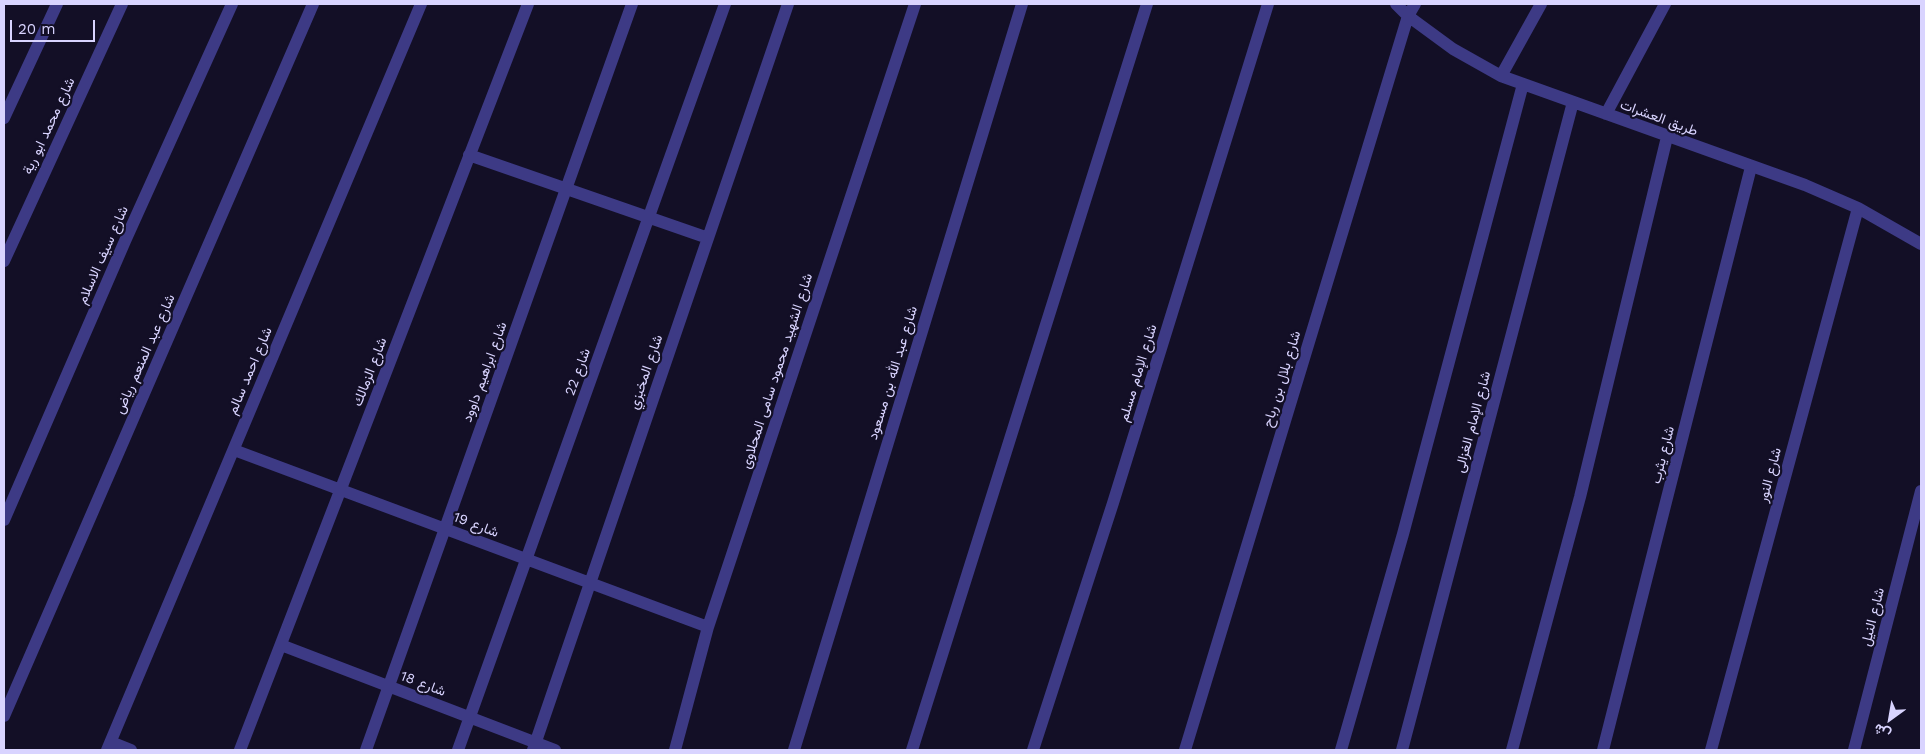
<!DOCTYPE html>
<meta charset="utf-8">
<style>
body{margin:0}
#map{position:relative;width:1925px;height:754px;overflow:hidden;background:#130f26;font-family:"Work Sans",Vazirmatn,sans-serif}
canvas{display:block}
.frame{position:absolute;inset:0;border:5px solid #d9d4ff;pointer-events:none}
.north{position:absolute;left:1865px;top:694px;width:50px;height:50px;-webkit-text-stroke:4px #130f26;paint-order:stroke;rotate:212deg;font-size:14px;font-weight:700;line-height:20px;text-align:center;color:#d9d4ff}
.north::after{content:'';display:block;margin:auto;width:18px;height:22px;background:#d9d4ff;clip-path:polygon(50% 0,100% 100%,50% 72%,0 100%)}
.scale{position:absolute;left:10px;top:20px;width:85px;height:22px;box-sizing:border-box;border:2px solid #d9d4ff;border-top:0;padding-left:6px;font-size:15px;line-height:18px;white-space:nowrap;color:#d9d4ff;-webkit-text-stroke:4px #130f26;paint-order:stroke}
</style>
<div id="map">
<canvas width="1925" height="754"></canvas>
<div class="frame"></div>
<div class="north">ش</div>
<div class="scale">20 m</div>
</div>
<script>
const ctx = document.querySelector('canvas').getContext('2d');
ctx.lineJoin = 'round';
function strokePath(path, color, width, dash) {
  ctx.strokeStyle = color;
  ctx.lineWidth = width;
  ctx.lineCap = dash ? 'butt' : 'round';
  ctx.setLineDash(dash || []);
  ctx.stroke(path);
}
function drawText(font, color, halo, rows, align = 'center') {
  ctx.font = font + ' "Work Sans",Vazirmatn,sans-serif';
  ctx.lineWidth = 4.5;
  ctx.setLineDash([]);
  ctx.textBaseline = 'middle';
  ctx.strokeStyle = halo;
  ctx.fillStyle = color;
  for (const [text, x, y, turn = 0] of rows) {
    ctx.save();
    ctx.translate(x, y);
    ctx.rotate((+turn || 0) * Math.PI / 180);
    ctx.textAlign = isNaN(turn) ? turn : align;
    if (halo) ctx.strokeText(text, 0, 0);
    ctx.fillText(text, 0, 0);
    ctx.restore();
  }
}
strokePath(new Path2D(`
 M 1396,4 L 1408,16 L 1453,49 L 1501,76 L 1805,185 L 1858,208 L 1921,244
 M 1501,76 L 1541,4
 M 1606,114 L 1665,4
 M 4,118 L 57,4
 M 469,155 L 708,238
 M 4,261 L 122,4
 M 234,450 L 708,627
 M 4,520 L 125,241 L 232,4
 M 281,645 L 555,750
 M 4,716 L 313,4
 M 111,742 L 131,750
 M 107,750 L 421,4
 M 240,750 L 528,4
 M 366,750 L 632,4
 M 458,750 L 725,4
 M 533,750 L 788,4
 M 675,750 L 708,627 L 915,4
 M 794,750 L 1022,4
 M 912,750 L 1147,4
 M 1033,750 L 1113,503 L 1268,4
 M 1185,750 L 1408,16 L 1415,4
 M 1341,750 L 1403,534 L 1523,84
 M 1402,750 L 1573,102
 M 1512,750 L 1580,497 L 1667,137
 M 1603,750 L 1751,167
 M 1711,750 L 1858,208
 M 1854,750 L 1921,491`), '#3d3a85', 12);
drawText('14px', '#d9d4ff', '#130f26', [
 ["طريق العشرات",1659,118,20],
 ["شارع محمد ابو رية",49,126,-65],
 ["شارع سيف الاسلام",103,255,-66],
 ["شارع عبد المنعم رياض",145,354,-66],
 ["شارع احمد سالم",250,371,-67],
 ["شارع الشهيد محمود سامى المحلاوى",777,371,-72],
 ["شارع الزمالك",370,372,-69],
 ["شارع ابراهيم داوود",485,372,-70],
 ["شارع 22",578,372,-70],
 ["شارع المخبزي",646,372,-71],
 ["شارع عبد الله بن مسعود",893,373,-73],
 ["شارع الإمام مسلم",1138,373,-73],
 ["شارع بلال بن رباح",1282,379,-73],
 ["شارع الإمام الغزالى",1473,422,-75],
 ["شارع يثرب",1663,455,-76],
 ["شارع النور",1770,475,-75],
 ["شارع 19",476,525,21],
 ["شارع النيل",1873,617,-76],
 ["شارع 18",423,684,21]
]);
</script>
